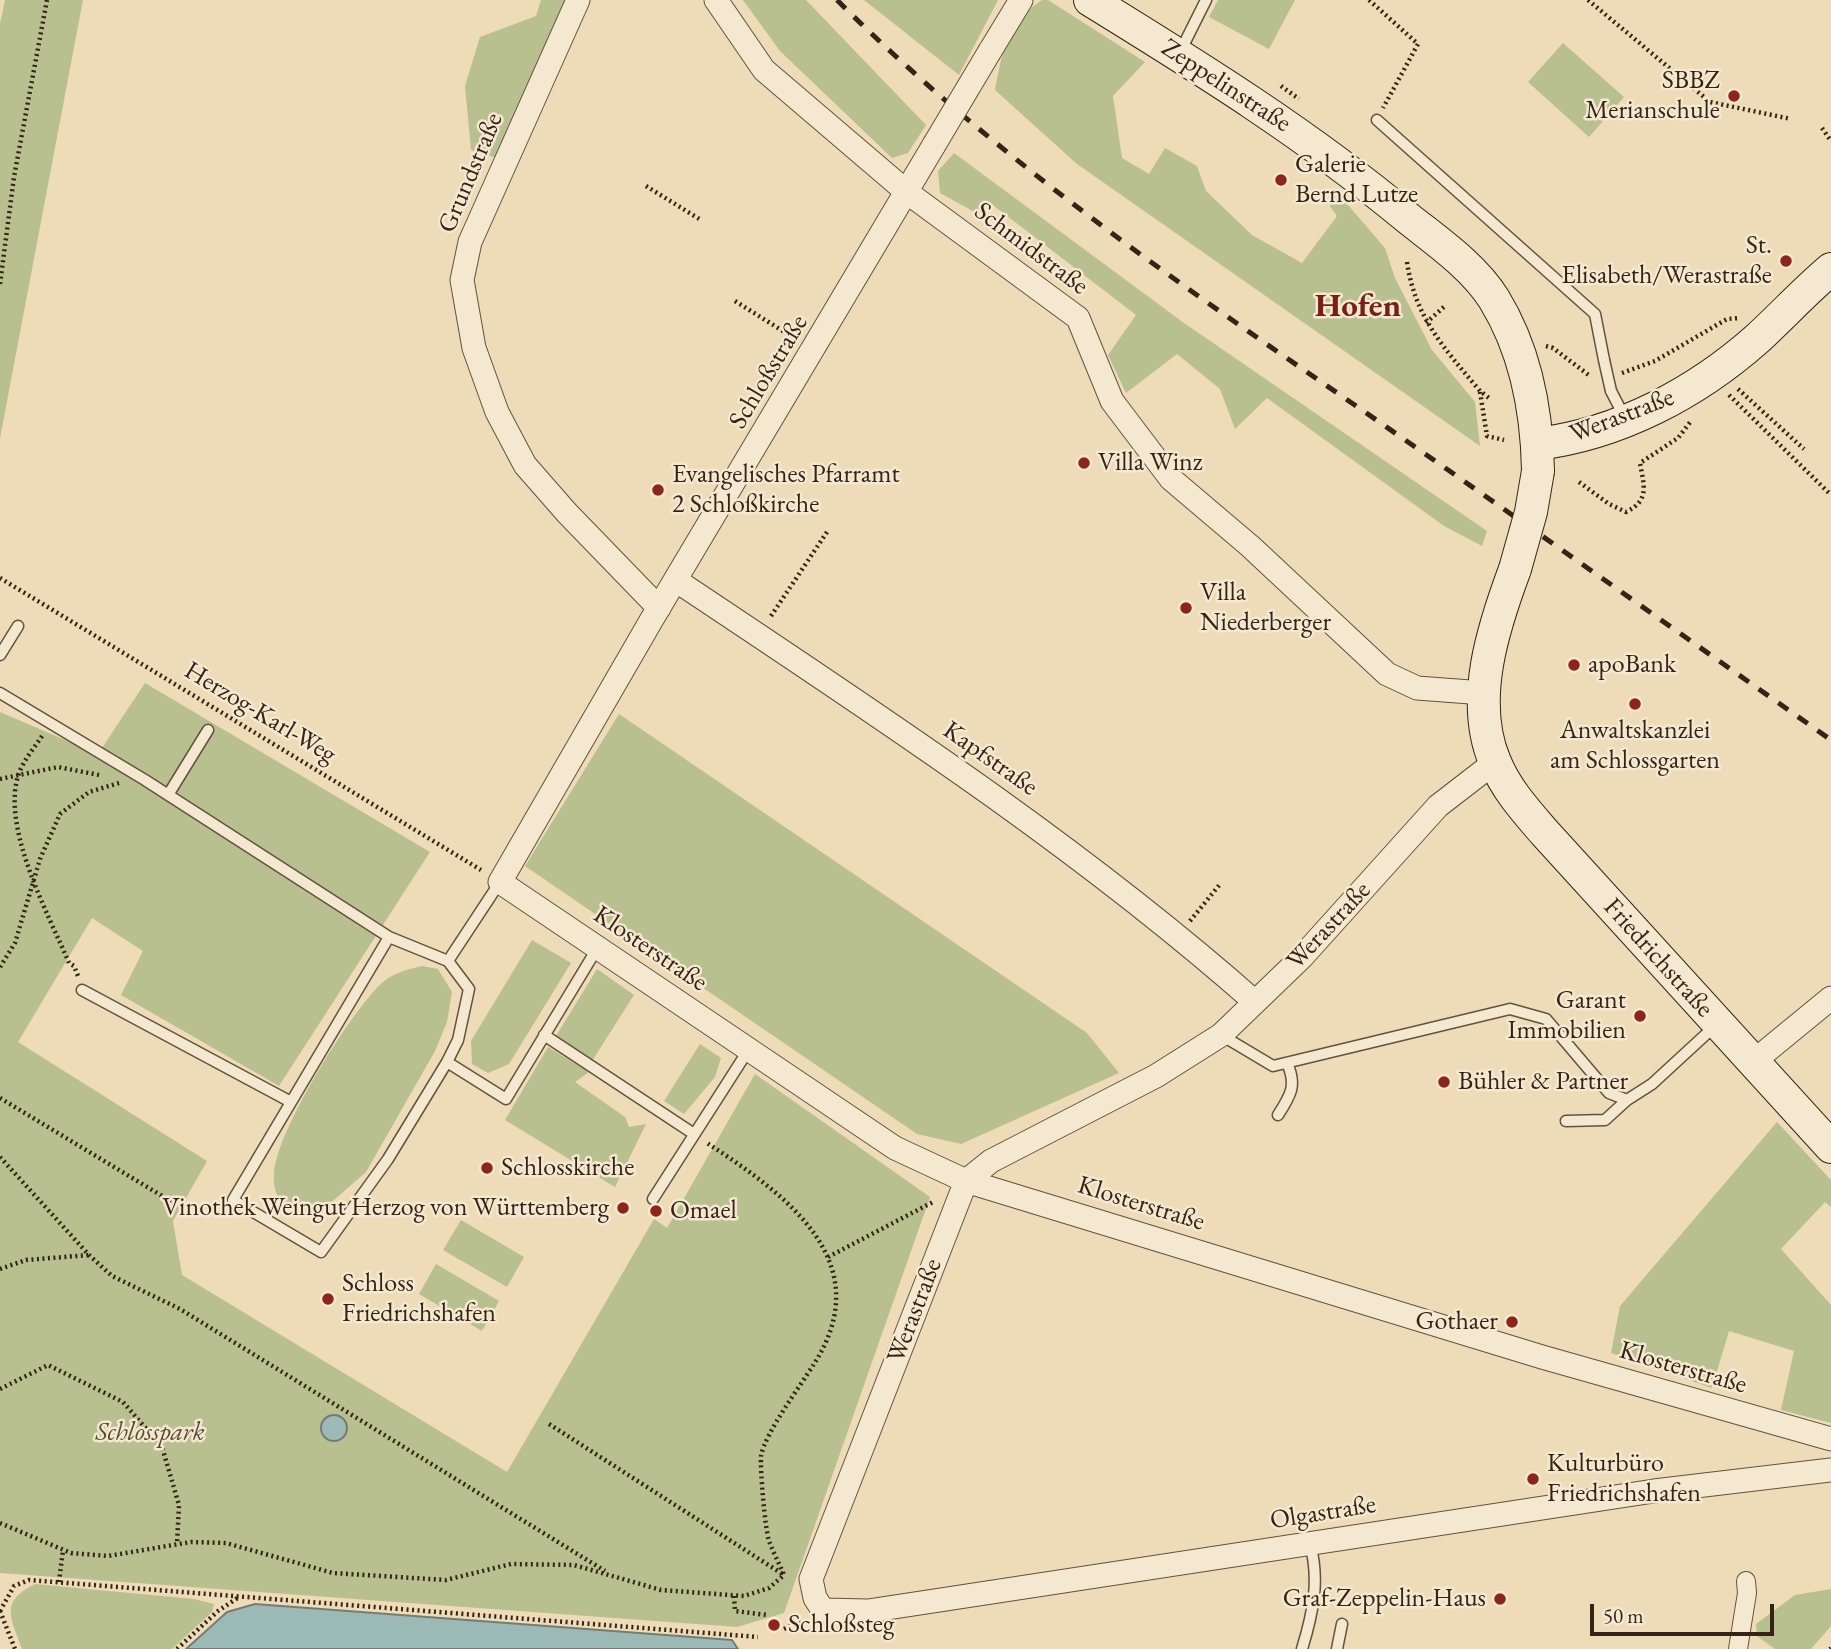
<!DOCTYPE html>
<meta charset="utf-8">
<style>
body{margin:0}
#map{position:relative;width:1831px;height:1649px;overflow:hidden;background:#eedbb7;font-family:"EB Garamond",serif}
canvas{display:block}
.scale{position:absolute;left:1590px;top:1604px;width:184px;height:32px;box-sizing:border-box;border:4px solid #352415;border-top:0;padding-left:9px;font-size:21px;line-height:24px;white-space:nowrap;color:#352415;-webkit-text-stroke:5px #f4e8d0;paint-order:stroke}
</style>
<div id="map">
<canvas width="1831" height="1649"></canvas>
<div class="scale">50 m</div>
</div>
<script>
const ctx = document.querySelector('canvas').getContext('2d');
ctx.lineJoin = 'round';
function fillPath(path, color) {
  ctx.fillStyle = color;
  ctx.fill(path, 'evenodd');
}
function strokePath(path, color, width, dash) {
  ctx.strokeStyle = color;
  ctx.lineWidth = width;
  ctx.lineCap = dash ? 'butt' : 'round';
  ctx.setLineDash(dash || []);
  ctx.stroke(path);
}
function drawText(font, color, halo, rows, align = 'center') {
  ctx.font = font + ' "EB Garamond",serif';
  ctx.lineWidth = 5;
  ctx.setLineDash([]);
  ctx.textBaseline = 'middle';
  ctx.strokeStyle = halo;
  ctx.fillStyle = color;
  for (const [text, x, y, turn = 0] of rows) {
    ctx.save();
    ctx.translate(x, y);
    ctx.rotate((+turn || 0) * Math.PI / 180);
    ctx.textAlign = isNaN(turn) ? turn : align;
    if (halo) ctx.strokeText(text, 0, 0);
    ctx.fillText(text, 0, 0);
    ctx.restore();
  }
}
fillPath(new Path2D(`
 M 5,0 L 83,0 L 0,438 L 0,24 Z
 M 541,0 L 566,0 L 497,158 L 471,150 L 465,86 L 480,37 L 536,16 Z
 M 743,0 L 806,0 L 926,125 L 908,153 L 892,158 L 780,51 Z
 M 864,0 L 998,0 L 959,75 Z
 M 1042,0 L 1048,0 L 1145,62 L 1113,96 L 1122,158 L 1149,174 L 1165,148 L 1197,166 L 1206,191 L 1252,235 L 1302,263 L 1337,216 L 1330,206 L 1336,191 L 1385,248 L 1395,278 L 1432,350 L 1475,402 L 1480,446 L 1077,164 L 995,90 C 1003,49 1006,24 1042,0 Z
 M 1218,0 L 1295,0 L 1269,49 L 1209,17 Z
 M 1563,43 L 1624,97 L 1589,137 L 1528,82 Z
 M 954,153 L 1184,323 L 1487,531 L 1482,546 L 1444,526 L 1267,398 L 1235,429 L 1220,389 L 1177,354 L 1126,393 L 1108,355 L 1136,315 L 989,202 L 978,214 L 940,193 L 938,171 Z
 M 145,683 L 430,852 L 279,1086 L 121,995 L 143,951 L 92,918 L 18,1042 L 207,1161 L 173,1221 L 182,1275 L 507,1472 L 654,1219 L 667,1228 L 755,1074 L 930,1197 L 784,1613 L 737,1627 L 0,1573 L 0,712 L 98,754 Z
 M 619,714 L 1087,1033 L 1119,1073 L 961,1144 L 917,1134 L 525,866 Z
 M 532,940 L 571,963 L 509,1064 L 488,1073 L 472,1064 L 471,1041 Z
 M 422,966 L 438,969 L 452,992 L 447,1022 L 435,1051 L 366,1172 L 326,1207 L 306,1213 L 288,1212 C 279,1201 272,1189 274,1173 C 277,1130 350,1012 383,982 C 393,973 409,969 422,966 Z
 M 597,969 L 634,995 L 592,1061 L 556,1036 Z
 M 700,1044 L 721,1058 L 715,1077 L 684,1114 L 664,1101 Z
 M 548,1047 L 589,1072 L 575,1082 L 625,1117 L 629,1127 L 646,1124 L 615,1187 L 505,1120 Z
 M 1777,1122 L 1831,1180 L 1831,1207 L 1825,1202 L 1781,1249 L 1831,1305 L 1831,1423 L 1781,1410 L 1794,1351 L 1729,1331 L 1712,1388 L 1611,1353 L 1620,1306 Z
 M 461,1220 L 524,1257 L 507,1287 L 443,1250 Z
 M 436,1264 L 499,1301 L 482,1331 L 419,1294 Z
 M 35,1584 L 194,1599 L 214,1604 L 212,1612 L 172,1649 L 22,1649 C 10,1615 0,1602 35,1584 Z
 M 1831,1589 L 1831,1626 L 1811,1649 L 1775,1649 L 1757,1636 L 1756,1624 L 1795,1595 Z`), '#b8c08f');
const water = new Path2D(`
 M321 1428a13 13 0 1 1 26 0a13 13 0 1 1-26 0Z
 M 255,1604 L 732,1640 L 738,1649 L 186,1649 L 227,1612 Z`);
fillPath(water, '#9bbab5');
strokePath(water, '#727e75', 2);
const service = new Path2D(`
 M 1180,52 L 1206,0
 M 1377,120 L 1595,314 L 1604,360
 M 1611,391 L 1625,418
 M 0,655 L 18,626
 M 0,693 L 145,780 L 389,937 L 448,961 L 500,882
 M 168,795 L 208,730
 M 389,937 L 233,1200 L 321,1252 L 388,1159 L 447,1062 L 506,1099 L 598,947
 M 82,990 L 291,1102
 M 544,1035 L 694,1134
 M 1221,1035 L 1273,1066 L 1510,1009 L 1546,1019 L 1609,1093 L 1627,1100 L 1652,1084 L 1715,1026
 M 447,1062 L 458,1040 L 469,989 L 448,961
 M 1278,1115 C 1291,1095 1297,1085 1287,1063
 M 1566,1121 L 1605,1120 L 1627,1100
 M 653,1199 L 749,1049
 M 1302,1649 C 1313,1613 1320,1580 1310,1544
 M 1337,1649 L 1342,1624`);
const pedestrian = new Path2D(`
 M 1738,1649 L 1747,1593 L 1746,1581`);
const minor = new Path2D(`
 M 578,0 L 470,242 L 462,280 L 474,348 L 497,412 L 525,465 L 567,513 L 659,608
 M 716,0 L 764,70 L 908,193 L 1078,318 L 1112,401 L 1171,479 L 1250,546 L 1387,674 L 1417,688 L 1484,693
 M 990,51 L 1021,0
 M 934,145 L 652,619 L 500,882 L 895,1148 L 966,1181 L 1542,1357 L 1831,1439
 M 677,581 C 876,714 1076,844 1255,1002
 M 1495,762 L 1438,806 L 1302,957 L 1221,1035 L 1156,1076 L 991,1161 L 966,1181 L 811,1579 L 815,1598 L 823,1610 L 868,1611 L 1654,1491 L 1831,1470
 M 1753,1062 L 1831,998`);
const secondary = new Path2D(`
 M 1090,0 C 1202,69 1308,135 1409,219 C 1438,242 1474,267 1494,299 C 1526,351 1537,411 1538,471
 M 1537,444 C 1619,434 1696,393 1757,339 C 1782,316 1805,291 1831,269
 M 1515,569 C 1493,628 1469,701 1495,762 C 1506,789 1525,810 1544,832 L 1831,1147`);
strokePath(service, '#63523e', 13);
strokePath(pedestrian, '#63523e', 20);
strokePath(minor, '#63523e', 25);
strokePath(secondary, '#352415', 34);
strokePath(new Path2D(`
 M 1369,0 L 1418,44 L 1383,108
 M 1588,0 L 1710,102 L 1791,119
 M 1281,86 L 1299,99
 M 1822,128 L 1831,141
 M 646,186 L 701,220
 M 1407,262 C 1415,318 1445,349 1480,391 L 1489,398
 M 0,284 L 14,177 L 47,0
 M 735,301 L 794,338
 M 1426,323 L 1446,305
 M 1546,346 L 1553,348 L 1590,376
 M 1622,373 L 1655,361 L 1727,319 L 1739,318
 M 1738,389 L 1804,449
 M 1480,392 L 1487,436 L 1504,440
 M 1729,395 L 1831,495
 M 1579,482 L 1609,504 L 1626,512 C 1650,500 1644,486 1640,463 L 1678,438 L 1691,421
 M 0,578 L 481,870
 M 771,616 L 827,532
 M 42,736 C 34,748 24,760 19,773 C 0,826 48,913 69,963 L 74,966 L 78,976
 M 0,779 L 58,767 L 99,775
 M 1190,921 L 1221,883
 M 0,967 L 15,943 L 40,859 L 60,814 L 89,792 L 119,783
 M 0,1098 L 172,1202
 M 0,1157 L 89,1255 L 112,1276 L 180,1309 L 605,1571
 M 828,1257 L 933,1202
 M 0,1269 L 26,1260 L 89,1255
 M 0,1389 L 48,1365 L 123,1402 L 162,1447 L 179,1505 L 177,1544
 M 549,1424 L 784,1575
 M 0,1523 L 71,1553 L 108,1556 L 191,1542 L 226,1543 L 333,1573 L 446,1580 L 511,1564 L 574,1565 L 661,1590 L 744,1596 L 769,1588 L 784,1575 C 779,1563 773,1552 769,1541 C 765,1529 760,1469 761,1456 C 765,1433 801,1385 814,1364 C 880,1261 785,1194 707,1143
 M 59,1582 L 63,1550
 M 734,1596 L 735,1611 L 767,1615
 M 0,1611 L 14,1586 L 29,1580 L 758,1637
 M 0,1611 L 15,1649
 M 784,1629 L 804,1620
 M 177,1649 L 218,1611 L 239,1597
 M 1830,1649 L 1831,1648`), '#352415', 4.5, [2, 3.5]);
strokePath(service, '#f4e8d0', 10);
strokePath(pedestrian, '#f4e8d0', 18);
strokePath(minor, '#f4e8d0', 23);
strokePath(secondary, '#f4e8d0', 32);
strokePath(new Path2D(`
 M 837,0 C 994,157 1179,284 1362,410 C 1519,519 1675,630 1831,740`), '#352415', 5, [12, 12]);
const serviceBridge = new Path2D(`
 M 1604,360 L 1611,391`);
const minorBridge = new Path2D(`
 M 934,145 L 990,51`);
const secondaryBridge = new Path2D(`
 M 1515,569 L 1531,512 L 1538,471`);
strokePath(serviceBridge, '#63523e', 13, []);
strokePath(minorBridge, '#63523e', 25, []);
strokePath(secondaryBridge, '#352415', 34, []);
strokePath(serviceBridge, '#f4e8d0', 10);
strokePath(minorBridge, '#f4e8d0', 23);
strokePath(secondaryBridge, '#f4e8d0', 32);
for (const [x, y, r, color] of [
 [1734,96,7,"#8f2418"],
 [1281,180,7,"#8f2418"],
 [1786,261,7,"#8f2418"],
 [1084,463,7,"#8f2418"],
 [658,490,7,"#8f2418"],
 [1186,608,7,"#8f2418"],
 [1574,665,7,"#8f2418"],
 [1635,704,7,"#8f2418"],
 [1640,1016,7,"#8f2418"],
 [1444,1082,7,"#8f2418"],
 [487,1168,7,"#8f2418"],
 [623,1208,7,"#8f2418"],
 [656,1211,7,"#8f2418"],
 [328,1299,7,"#8f2418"],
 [1512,1322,7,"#8f2418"],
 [1533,1479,7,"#8f2418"],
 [1500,1599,7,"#8f2418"],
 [774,1625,7,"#8f2418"]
]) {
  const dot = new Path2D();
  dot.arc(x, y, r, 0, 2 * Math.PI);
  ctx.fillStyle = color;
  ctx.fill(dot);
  strokePath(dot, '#f4e8d0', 2.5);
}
drawText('26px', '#352415', '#f4e8d0', [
 ["SBBZ",1720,81,"right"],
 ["Merianschule",1720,111,"right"],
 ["Galerie",1295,165],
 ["Bernd Lutze",1295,195],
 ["St.",1772,246,"right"],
 ["Elisabeth/Werastraße",1772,276,"right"],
 ["Villa Winz",1098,463],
 ["Evangelisches Pfarramt",672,475],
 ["2 Schloßkirche",672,505],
 ["Villa",1200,593],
 ["Niederberger",1200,623],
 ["apoBank",1588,665],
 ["Anwaltskanzlei",1635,731,"center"],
 ["am Schlossgarten",1635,761,"center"],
 ["Garant",1626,1001,"right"],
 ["Immobilien",1626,1031,"right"],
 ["Bühler & Partner",1458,1082],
 ["Schlosskirche",501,1168],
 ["Vinothek Weingut Herzog von Württemberg",609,1208,"right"],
 ["Omael",670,1211],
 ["Schloss",342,1284],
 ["Friedrichshafen",342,1314],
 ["Gothaer",1498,1322,"right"],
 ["Kulturbüro",1547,1464],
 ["Friedrichshafen",1547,1494],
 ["Graf-Zeppelin-Haus",1486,1599,"right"],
 ["Schloßsteg",788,1625]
], 'left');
drawText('26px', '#352415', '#f4e8d0', [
 ["Zeppelinstraße",1226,86,33],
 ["Grundstraße",471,173,-67],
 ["Schmidstraße",1031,249,37],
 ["Schloßstraße",769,372,-59],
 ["Werastraße",1622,416,-21],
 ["Herzog-Karl-Weg",260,713,31],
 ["Kapfstraße",990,759,35],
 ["Werastraße",1329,926,-47],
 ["Klosterstraße",650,949,34],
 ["Friedrichstraße",1658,958,48],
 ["Klosterstraße",1141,1204,17],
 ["Werastraße",915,1311,-69],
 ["Klosterstraße",1683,1368,16],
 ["Olgastraße",1323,1513,-9]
]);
drawText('italic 26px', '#564b34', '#f4e8d0', [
 ["Schlosspark",150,1433]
]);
drawText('bold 33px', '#7a1f14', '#f4e8d0', [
 ["Hofen",1358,307]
]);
</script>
